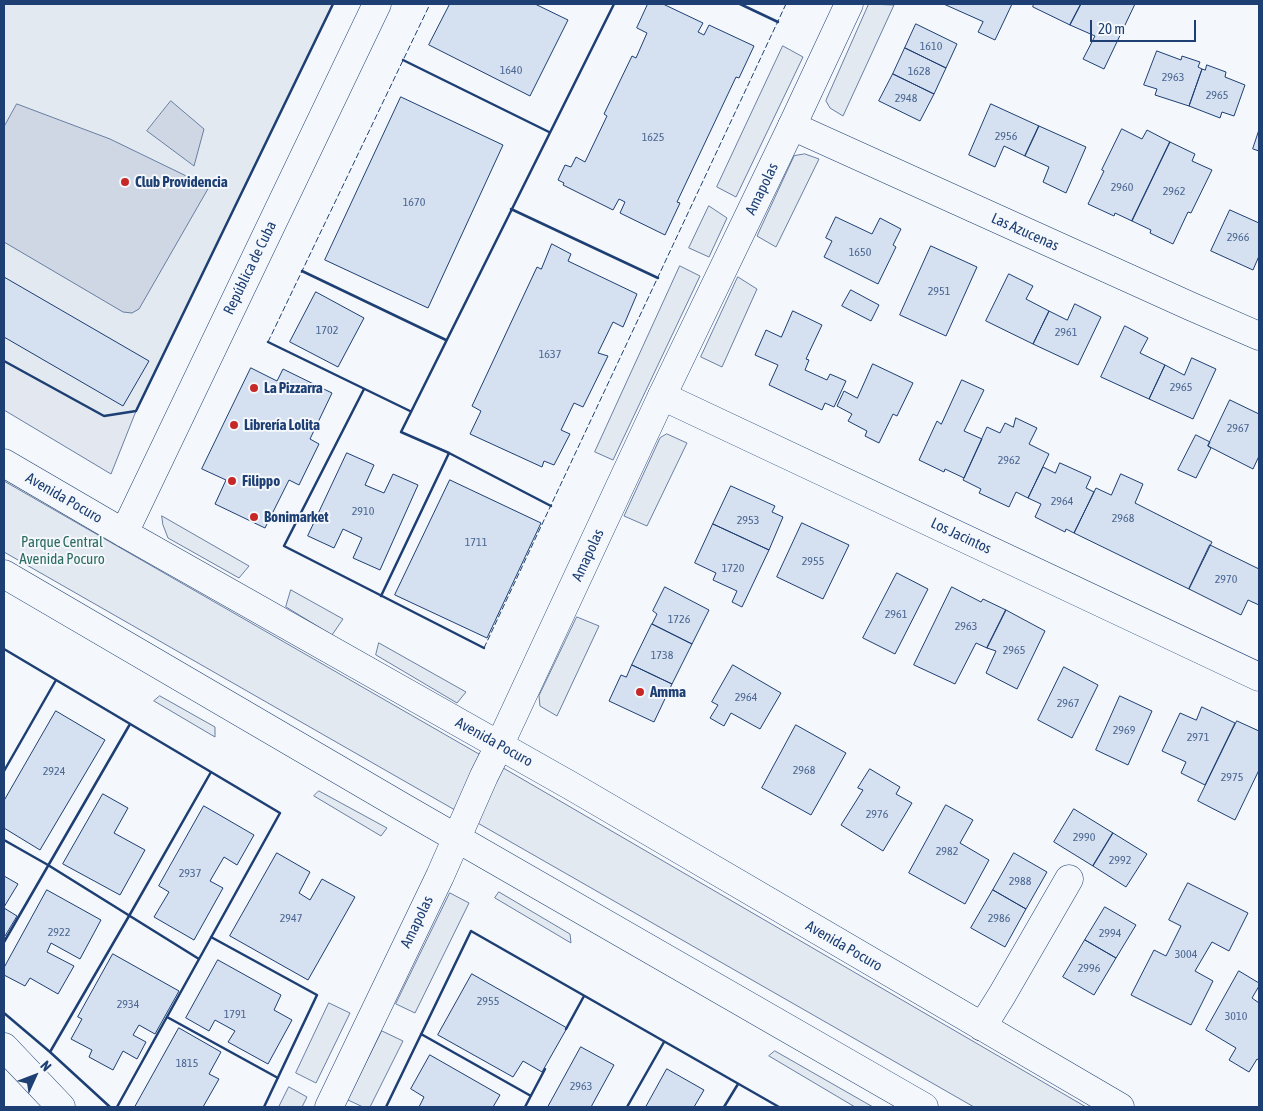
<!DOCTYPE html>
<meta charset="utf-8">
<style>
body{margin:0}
#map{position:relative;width:1263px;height:1111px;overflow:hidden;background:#f4f7fb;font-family:"Asap Condensed",sans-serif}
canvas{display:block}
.frame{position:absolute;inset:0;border:5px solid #1d3f73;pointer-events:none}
.north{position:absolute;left:10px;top:1051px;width:50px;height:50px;-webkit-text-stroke:4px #f4f7fb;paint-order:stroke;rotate:47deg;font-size:14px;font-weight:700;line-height:20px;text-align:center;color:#1d3f73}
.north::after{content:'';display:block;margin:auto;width:18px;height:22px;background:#1d3f73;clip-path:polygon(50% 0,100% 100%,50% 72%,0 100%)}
.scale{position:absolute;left:1090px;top:20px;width:106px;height:22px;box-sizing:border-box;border:2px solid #1d3f73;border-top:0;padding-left:6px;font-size:15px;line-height:18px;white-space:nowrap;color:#1d3f73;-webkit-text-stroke:4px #f4f7fb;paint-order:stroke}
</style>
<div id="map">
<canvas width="1263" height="1111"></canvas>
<div class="frame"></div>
<div class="north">N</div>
<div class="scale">20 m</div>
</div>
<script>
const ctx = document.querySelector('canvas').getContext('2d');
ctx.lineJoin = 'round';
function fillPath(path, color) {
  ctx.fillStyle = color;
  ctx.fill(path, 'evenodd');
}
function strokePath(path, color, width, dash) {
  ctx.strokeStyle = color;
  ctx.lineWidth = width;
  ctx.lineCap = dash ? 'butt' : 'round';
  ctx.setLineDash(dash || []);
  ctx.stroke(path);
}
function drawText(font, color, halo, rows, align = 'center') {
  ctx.font = font + ' "Asap Condensed",sans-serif';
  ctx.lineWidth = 4;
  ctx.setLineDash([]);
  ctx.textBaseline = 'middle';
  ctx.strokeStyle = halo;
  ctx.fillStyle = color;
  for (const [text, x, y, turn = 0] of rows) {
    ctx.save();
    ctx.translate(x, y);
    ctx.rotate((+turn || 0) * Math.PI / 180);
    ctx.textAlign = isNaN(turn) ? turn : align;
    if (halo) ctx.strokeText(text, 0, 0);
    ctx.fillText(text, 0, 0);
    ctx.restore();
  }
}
const green = new Path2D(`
 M 4,4 L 333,4 L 136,411 L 104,416 L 4,361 Z
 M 869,4 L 894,5 L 843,116 L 830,108 L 826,101 Z
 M 783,46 L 803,57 L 736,197 L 717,187 Z
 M 805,154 L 819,159 L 776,247 L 757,236 L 794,156 Z
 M 709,206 L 727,218 L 709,257 L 689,248 Z
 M 680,266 L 700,276 L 613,460 L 595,452 Z
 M 738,277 L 757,289 L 722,367 L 701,357 Z
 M 667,434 L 687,443 L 647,526 L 624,516 L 660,438 Z
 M 4,481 L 505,769 L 1086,1107 L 974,1107 L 4,552 Z
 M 162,516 L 249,566 L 239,578 L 168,538 L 163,525 Z
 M 291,590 L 343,619 L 332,635 L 286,607 Z
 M 577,617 L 599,626 L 557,716 L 540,706 L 539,696 Z
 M 379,643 L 466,692 L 457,703 L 376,655 Z
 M 160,696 L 215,727 L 215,737 L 154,701 Z
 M 319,791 L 387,828 L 381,836 L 314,796 Z
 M 499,892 L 570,934 L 571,943 L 495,898 Z
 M 450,893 L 469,903 L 415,1013 L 396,1004 Z
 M 329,1003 L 350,1013 L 316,1083 L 296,1073 Z
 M 382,1031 L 403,1041 L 370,1107 L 363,1107 L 348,1100 Z
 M 775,1051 L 873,1107 L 855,1107 L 769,1056 Z
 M 289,1087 L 307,1097 L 302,1107 L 279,1107 Z`);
fillPath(green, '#e3e9f0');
strokePath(green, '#687fa3', 1);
const parking = new Path2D(`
 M 4,361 L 104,416 L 136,411 L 111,474 L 4,410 Z`);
fillPath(parking, '#e3e8f0');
strokePath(parking, '#687fa3', 1);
const water = new Path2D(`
 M 171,101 L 204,129 L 194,166 L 147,131 Z
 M 17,104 L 110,139 L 209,187 L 139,309 L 132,313 L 123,312 L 4,242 L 4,127 Z`);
fillPath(water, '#cfd7e4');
strokePath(water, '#687fa3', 1);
const building = new Path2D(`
 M 450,4 L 535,4 L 568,20 L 530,96 L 429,45 Z
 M 648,4 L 663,4 L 703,23 L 698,32 L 704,35 L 709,25 L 754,46 L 739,78 L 736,77 L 677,202 L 680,203 L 665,235 L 620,213 L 625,202 L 619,199 L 613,210 L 563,185 L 564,183 L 558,180 L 565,165 L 571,167 L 576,157 L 585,162 L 607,116 L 604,114 L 632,56 L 636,58 L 647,33 L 637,28 Z
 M 944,4 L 1012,4 L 995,40 L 978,32 L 983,22 Z
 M 1034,4 L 1081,4 L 1070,25 L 1033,7 Z
 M 1081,4 L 1135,4 L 1104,69 L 1083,59 L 1095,36 L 1070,25 Z
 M 916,24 L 957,44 L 946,68 L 905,48 Z
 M 905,48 L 946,68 L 934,94 L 893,74 Z
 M 1157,51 L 1181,60 L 1182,56 L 1200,62 L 1198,67 L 1202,69 L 1189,106 L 1155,95 L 1157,89 L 1144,85 Z
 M 1207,65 L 1226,72 L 1225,77 L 1245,85 L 1234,116 L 1222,112 L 1220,118 L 1189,106 L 1202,69 L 1205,70 Z
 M 893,74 L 934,94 L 920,121 L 879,101 Z
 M 401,97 L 503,145 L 428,308 L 325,260 Z
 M 991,104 L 1039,126 L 1025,156 L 1004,146 L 995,167 L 969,155 Z
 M 1039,126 L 1086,147 L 1066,193 L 1043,182 L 1049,167 L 1025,156 Z
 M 1122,129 L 1142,139 L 1147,130 L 1170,142 L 1132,221 L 1115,213 L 1114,216 L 1088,204 L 1104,171 L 1102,170 Z
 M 1259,130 L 1259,151 L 1253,149 Z
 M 1170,142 L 1195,154 L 1192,161 L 1212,170 L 1191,213 L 1188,212 L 1173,244 L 1150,233 L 1151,230 L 1132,221 Z
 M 1230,210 L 1259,223 L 1259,256 L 1253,270 L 1211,251 Z
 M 836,217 L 872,234 L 880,218 L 901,229 L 893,245 L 896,247 L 878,284 L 824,257 L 832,241 L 826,238 Z
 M 552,244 L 571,254 L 568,261 L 637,294 L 623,327 L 613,322 L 598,353 L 608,356 L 583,407 L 574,403 L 561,430 L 570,434 L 554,465 L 544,461 L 542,467 L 470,434 L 481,411 L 472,406 L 537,267 L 541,269 Z
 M 931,246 L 977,267 L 946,336 L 900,315 Z
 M 1009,274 L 1033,286 L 1026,299 L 1049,311 L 1033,344 L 986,321 Z
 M 4,277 L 149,361 L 123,406 L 4,337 Z
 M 851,290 L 879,305 L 871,321 L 842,306 Z
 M 316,292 L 364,318 L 338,367 L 290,342 Z
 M 1075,304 L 1101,317 L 1078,365 L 1033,344 L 1049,311 L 1067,320 Z
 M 793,311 L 822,325 L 806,359 L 809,360 L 805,370 L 827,380 L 830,374 L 846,381 L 834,407 L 825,403 L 822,410 L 769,385 L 778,365 L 755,355 L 766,330 L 781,337 Z
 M 1125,326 L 1148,338 L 1140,353 L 1165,365 L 1149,399 L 1101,377 Z
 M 1192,358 L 1216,369 L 1193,419 L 1149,399 L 1165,365 L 1184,375 Z
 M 873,364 L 913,383 L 897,416 L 893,414 L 879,443 L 865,436 L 867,431 L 848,421 L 852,414 L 837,406 L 844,391 L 857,398 Z
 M 251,368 L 277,381 L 283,369 L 332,393 L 310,439 L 319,444 L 299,485 L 289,480 L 265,528 L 215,504 L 226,480 L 202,469 Z
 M 962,380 L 984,390 L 964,431 L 982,439 L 964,478 L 945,469 L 944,472 L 919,460 L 937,421 L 941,424 Z
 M 1230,400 L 1259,414 L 1259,456 L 1253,469 L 1208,446 Z
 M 1016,418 L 1037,428 L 1029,444 L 1049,454 L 1028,498 L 1016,492 L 1009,507 L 979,493 L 981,489 L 963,480 L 987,427 L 1000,433 L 1005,423 L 1013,427 Z
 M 1196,435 L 1210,442 L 1208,446 L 1211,448 L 1196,478 L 1178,470 Z
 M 347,453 L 374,465 L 365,485 L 384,493 L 393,474 L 418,485 L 380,570 L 353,558 L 362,538 L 343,529 L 334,548 L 308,536 Z
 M 1060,463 L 1091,477 L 1086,488 L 1094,492 L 1074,533 L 1066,529 L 1065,532 L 1035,517 L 1041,504 L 1028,498 L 1043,467 L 1055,473 Z
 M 1121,474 L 1143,484 L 1135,503 L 1212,542 L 1189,589 L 1074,533 L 1096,488 L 1111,495 Z
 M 450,480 L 541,523 L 487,638 L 395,595 Z
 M 731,486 L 775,506 L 772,512 L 783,517 L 769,550 L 713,524 Z
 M 802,523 L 849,545 L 823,599 L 777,577 Z
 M 713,524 L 769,550 L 742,607 L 732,602 L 737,591 L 713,580 L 716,573 L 695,563 Z
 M 1210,545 L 1259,569 L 1259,605 L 1248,600 L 1241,615 L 1189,589 Z
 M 897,573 L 928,589 L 895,654 L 863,638 Z
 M 665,587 L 709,610 L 692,644 L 652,624 L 657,614 L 653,611 Z
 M 952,587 L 981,602 L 983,599 L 1006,610 L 987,648 L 976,643 L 955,684 L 914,665 Z
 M 1006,610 L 1045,631 L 1017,689 L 986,673 L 996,651 L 987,648 Z
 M 652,624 L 692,644 L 672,684 L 632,665 Z
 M 632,665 L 672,684 L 654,722 L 609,701 L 621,675 L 626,677 Z
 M 733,665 L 781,693 L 760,729 L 731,713 L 724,726 L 710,718 L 718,705 L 712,702 Z
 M 1064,667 L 1098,685 L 1072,738 L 1038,720 Z
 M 1120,696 L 1152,711 L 1128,765 L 1096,750 Z
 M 1202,707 L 1235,723 L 1205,785 L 1181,773 L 1186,762 L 1162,751 L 1180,713 L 1196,720 Z
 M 56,711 L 105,740 L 40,850 L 4,828 L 4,801 Z
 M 1237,721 L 1259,731 L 1259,770 L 1235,820 L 1198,801 Z
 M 796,725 L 846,753 L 811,815 L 762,788 Z
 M 870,769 L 900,787 L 896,794 L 912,803 L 883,851 L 841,825 L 863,790 L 858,788 Z
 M 103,794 L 128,808 L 114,833 L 145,850 L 120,895 L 63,864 Z
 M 946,805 L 973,820 L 960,843 L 989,860 L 965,904 L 909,873 Z
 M 204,806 L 254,835 L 237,865 L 224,857 L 210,881 L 223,888 L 194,940 L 154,917 L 169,892 L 159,886 Z
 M 1074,809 L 1113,833 L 1093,866 L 1054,842 Z
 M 1113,833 L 1147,854 L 1126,887 L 1093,866 Z
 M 277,853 L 310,872 L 299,893 L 310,900 L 322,879 L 355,897 L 308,980 L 230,936 Z
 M 1014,853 L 1047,872 L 1026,909 L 993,890 Z
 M 4,876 L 18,884 L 4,907 Z
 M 1188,883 L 1248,913 L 1229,951 L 1212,942 L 1195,971 L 1213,981 L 1191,1025 L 1131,995 L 1154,950 L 1166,956 L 1181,926 L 1169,920 Z
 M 47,890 L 101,920 L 80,959 L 51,943 L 47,952 L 74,966 L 58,994 L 30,978 L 25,986 L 4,975 L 4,968 Z
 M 993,890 L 1026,909 L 1005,947 L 971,928 Z
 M 1105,907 L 1136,925 L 1116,958 L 1085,940 Z
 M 4,908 L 17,916 L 5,936 L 4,935 Z
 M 1085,940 L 1116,958 L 1094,995 L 1063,977 Z
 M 113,954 L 179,991 L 155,1034 L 139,1025 L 133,1035 L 146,1042 L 137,1059 L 123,1051 L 113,1070 L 89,1057 L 92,1050 L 71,1039 L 82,1019 L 78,1017 Z
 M 218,960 L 281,995 L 274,1010 L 292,1020 L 268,1064 L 228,1042 L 235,1031 L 215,1020 L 209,1031 L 186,1018 Z
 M 1239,971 L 1259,983 L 1259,986 L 1252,998 L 1259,1003 L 1259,1060 L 1257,1059 L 1249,1072 L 1229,1060 L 1236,1048 L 1206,1030 Z
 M 472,974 L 567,1028 L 542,1072 L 523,1061 L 513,1077 L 438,1035 Z
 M 179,1028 L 221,1052 L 209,1074 L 219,1079 L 203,1107 L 135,1107 Z
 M 581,1047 L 614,1065 L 591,1107 L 548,1107 Z
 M 430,1055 L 500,1095 L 493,1107 L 419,1107 L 424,1097 L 411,1089 Z
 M 667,1069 L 704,1090 L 694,1107 L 646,1107 Z`);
fillPath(building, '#d5e0f0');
strokePath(building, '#1d3f73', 1);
const street = new Path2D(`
 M 792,126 L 1190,306 L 1259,336
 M 662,396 L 1259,677
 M 4,463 L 124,533 L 573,787 L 1120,1107
 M 124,533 L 377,4
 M 982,1027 L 1002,995 L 1069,879
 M 4,1047 L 61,1107`);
const secondary = new Path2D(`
 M 4,574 L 406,809 L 924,1107
 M 329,1107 L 440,876 L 484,776 L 499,746 L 662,396 L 792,126 L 849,4`);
strokePath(street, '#1d3f73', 29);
strokePath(secondary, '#1d3f73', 29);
strokePath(street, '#f4f7fb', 28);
strokePath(secondary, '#f4f7fb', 28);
strokePath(new Path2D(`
 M 268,342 L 430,4
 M 484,648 L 786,4`), '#1d3f73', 1, [6, 2.5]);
strokePath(new Path2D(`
 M 740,4 L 778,22
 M 403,60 L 549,132
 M 511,209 L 658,278
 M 302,271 L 446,340
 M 268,342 L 410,411
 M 4,361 L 104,416 L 136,411 L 333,4
 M 364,389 L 284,546 L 484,648
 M 551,506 L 449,453 L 401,432 L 614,4
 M 381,596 L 449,453
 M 4,649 L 280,813 L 117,1107
 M 4,771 L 56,680
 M 4,840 L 48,865 L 199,959
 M 211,937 L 317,995 L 264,1107
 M 4,942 L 130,724
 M 4,1013 L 50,1052 L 110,1107
 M 167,1017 L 278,1078
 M 566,1029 L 584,996
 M 421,1034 L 531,1096
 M 50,1052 L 129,916 L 211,772
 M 386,1107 L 471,931 L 779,1107
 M 525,1107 L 545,1069
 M 627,1107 L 664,1042
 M 724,1107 L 738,1084`), '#1d3f73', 2.5);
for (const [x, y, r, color] of [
 [125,182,5,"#c62828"],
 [254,388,5,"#c62828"],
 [234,425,5,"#c62828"],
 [232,481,5,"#c62828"],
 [254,517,5,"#c62828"],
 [640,692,5,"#c62828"]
]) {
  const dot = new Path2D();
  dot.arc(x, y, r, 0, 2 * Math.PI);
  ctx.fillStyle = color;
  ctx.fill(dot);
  strokePath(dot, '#f4f7fb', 2);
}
drawText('12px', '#4b6792', null, [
 ["1610",931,46],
 ["1640",511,70],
 ["1628",919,71],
 ["2963",1173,77],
 ["2965",1217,95],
 ["2948",906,98],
 ["2956",1006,136],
 ["1625",653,137],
 ["2960",1122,187],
 ["2962",1174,191],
 ["1670",414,202],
 ["2966",1238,237],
 ["1650",860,252],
 ["2951",939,291],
 ["1702",327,330],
 ["2961",1066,332],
 ["1637",550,354],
 ["2965",1181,387],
 ["2967",1238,428],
 ["2962",1009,460],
 ["2964",1062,501],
 ["2910",363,511],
 ["2968",1123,518],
 ["2953",748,520],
 ["1711",476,542],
 ["2955",813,561],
 ["1720",733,568],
 ["2970",1226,579],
 ["2961",896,614],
 ["1726",679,619],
 ["2963",966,626],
 ["2965",1014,650],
 ["1738",662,655],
 ["2964",746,697],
 ["2967",1068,703],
 ["2969",1124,730],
 ["2971",1198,737],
 ["2968",804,770],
 ["2924",54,771],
 ["2975",1232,777],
 ["2976",877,814],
 ["2990",1084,837],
 ["2982",947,851],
 ["2992",1120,860],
 ["2937",190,873],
 ["2988",1020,881],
 ["2947",291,918],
 ["2986",999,918],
 ["2922",59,932],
 ["2994",1110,933],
 ["3004",1186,954],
 ["2996",1089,968],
 ["2955",488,1001],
 ["2934",128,1004],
 ["1791",235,1014],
 ["3010",1236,1016],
 ["1815",187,1063],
 ["2963",581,1086]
]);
drawText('bold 15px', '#1d3f73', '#f4f7fb', [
 ["Club Providencia",135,182],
 ["La Pizzarra",264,388],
 ["Librería Lolita",244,425],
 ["Filippo",242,481],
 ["Bonimarket",264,517],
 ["Amma",650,692]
], 'left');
drawText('15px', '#1d3f73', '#f4f7fb', [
 ["Amapolas",762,189,-64],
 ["Las Azucenas",1025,232,24],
 ["República de Cuba",250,268,-64],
 ["Avenida Pocuro",64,498,30],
 ["Los Jacintos",961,536,25],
 ["Amapolas",588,555,-65],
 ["Avenida Pocuro",494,742,29],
 ["Amapolas",417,922,-64],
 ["Avenida Pocuro",844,946,30]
]);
drawText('15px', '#2c6c60', '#f4f7fb', [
 ["Parque Central",62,542],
 ["Avenida Pocuro",62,559]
]);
</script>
